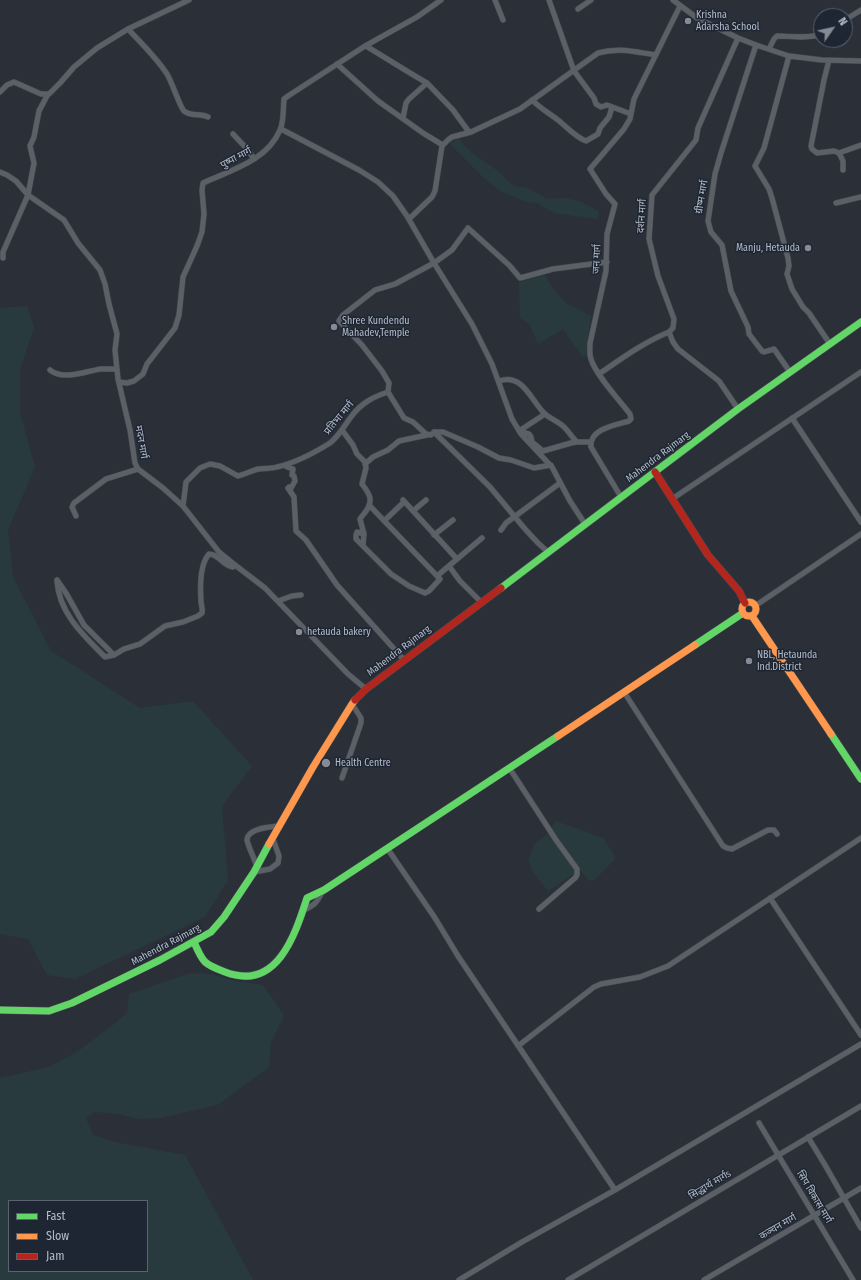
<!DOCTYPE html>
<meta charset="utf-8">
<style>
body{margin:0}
#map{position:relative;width:861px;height:1280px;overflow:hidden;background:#2b3038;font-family:"Fira Sans Condensed",sans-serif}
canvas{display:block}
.legend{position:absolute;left:8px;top:1200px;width:140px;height:72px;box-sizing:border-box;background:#1e2633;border:1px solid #5a626f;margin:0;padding:5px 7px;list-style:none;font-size:12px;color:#b5bcc9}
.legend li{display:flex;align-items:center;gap:8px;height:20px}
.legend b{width:20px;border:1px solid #5a626f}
.north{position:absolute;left:813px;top:8px;width:40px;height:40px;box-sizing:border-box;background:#1e2633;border:1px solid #5a626f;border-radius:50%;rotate:56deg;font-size:11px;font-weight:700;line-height:16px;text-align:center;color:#b5bcc9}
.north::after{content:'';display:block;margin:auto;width:14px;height:18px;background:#858b96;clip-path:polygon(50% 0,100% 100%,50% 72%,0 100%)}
</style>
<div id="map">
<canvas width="861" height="1280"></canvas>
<ul class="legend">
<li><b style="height:5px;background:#63d668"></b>Fast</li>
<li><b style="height:5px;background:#ff974d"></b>Slow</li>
<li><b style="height:5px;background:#b3261e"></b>Jam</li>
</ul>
<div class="north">N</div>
</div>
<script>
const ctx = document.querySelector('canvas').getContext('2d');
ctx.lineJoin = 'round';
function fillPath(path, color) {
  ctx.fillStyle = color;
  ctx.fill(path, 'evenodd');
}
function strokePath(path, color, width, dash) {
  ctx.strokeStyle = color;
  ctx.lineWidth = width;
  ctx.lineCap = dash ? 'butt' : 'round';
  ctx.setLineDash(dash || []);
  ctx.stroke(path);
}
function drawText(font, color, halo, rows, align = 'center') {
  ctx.font = font + ' "Fira Sans Condensed","Noto Sans Devanagari",sans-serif';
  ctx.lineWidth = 3;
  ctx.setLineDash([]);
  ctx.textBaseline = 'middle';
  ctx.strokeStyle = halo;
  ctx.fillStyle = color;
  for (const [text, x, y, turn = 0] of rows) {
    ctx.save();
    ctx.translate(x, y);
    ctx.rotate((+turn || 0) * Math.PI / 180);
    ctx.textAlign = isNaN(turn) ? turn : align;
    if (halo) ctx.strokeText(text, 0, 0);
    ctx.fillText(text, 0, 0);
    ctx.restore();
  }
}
fillPath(new Path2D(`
 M 458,138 L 467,149 L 495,169 L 514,186 L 528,188 L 547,199 L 565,198 L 581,202 L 599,211 L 598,219 L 554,213 L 537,203 L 527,202 L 500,191 L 484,178 L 450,144 Z
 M 545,275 L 553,289 L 566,303 L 591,316 L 587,341 L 587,354 L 583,357 L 563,329 L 538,344 L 530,325 L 520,318 L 519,282 Z
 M 27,306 L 34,327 L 20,370 L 20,413 L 35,467 L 8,530 L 13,577 L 51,651 L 140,708 L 193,701 L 252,766 L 222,806 L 228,880 L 205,917 L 75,979 L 47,975 L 28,939 L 0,934 L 0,308 Z
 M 556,821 L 603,838 L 616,858 L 594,880 L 589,881 L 580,870 L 548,891 L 534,873 L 528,861 L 534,845 L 547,834 Z
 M 190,973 L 210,974 L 236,981 L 263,985 L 284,1016 L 271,1042 L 269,1067 L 219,1104 L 195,1110 L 160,1118 L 138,1119 L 119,1114 L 94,1112 L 86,1118 L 93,1135 L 115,1142 L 185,1155 L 253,1280 L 0,1280 L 0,1078 L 49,1067 L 77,1052 L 113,1025 L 127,1013 L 129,994 ZM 9,1201 L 147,1201 L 147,1271 L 9,1271 Z`), '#283a3e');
const street = new Path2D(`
 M 495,0 L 503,20
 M 549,0 L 574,71 L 594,98 L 596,104 L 601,107 L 607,105 L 631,114
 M 673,0 L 697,18 L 738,38 L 756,45 L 789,56 L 822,60 L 861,61
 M 578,9 L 591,0
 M 845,20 L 861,10
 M 128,29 C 142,44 156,57 167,74 C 172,82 180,107 184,111 C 191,117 200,113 208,117
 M 738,38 L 698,128 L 696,140 L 652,195 L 649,239 L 658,276 L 674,319 L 673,328 L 669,332 L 673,342 L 678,349 L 719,381 L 738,409
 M 756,45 L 721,153 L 715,174 L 708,221 L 711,232 L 722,245 L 731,291 L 748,327 L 749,334 L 762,351 L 764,352 L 774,349 L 790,372
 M 366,46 L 410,73 L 427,83 L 453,110 L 469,132
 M 769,49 L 774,39 L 777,36 C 788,36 812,39 821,34
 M 789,56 L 764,148 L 755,166 L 769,189 L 772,198 L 788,258 L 789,266 L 787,274 L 792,289 L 803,307 L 809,313 L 830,344
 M 829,60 L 824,80 L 811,146 L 812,149 L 817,153 L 834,151 L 839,153 L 843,161 L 843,170
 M 337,64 L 378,101 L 423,133 L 441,144 L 442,146
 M 0,92 L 7,85 L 14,82 L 41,94 L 49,94 L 61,82 L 74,67 L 97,48 L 128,29 L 189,0
 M 532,100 C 541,109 549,113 558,120 C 567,127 575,137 586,141 L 598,134 L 600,128 L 609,117 L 612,107
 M 403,118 L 406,103 L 409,99 L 427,83
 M 281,129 L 359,170 L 378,182 L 393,196 L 407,216 L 434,263 L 472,324 L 492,364 L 512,419 L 521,434 L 552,467 L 570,501 L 585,524
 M 233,134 L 248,150 L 254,159
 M 839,153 L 861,145
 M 0,172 L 7,175 L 16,181 L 28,195 L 64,220 L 78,243 L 100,270 L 105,284 L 109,304 L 117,334 L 115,350 L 118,379 L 130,430 L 135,463 L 138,469 L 163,488 L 183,506 L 219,552 L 235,565 L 265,588 L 348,674 L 366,689
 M 836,203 L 861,197
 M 409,219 L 432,197 L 435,191 L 442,146 L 448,140 L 452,137 L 471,132 L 520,109 L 598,53 C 619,47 635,52 656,55
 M 3,258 L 3,252 L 28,195 L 34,163 L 30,146 L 34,137 L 39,111 L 48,94
 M 50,370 C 63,381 86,371 101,369 C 107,369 112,369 117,369
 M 599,374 C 621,359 644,342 669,332
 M 499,381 C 522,373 530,398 543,412 C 549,419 559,421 565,428 C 570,433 572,438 577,442 L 590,442
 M 119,382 L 127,383 L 134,381 L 143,374 L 147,364 L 175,328 L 179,315 L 183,277 L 197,246 L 202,232 L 204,214 L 202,190 L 203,183 C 231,170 267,161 280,130 C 284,121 283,109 284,99 L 288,96 L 365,46 L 417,17 L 441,0
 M 388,392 L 404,418 L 413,422 L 426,434 L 431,435 L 434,432 L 443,432 L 478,447 L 499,458 L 511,460 L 534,468 L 551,465
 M 792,418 L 861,522
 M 342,430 L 353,445 L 357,454 L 365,462 L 366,468 L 362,484 C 369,493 374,500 366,511 C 364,514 362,516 360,519 L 364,534 L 363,545
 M 519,431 L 529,434 L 531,437 L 532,442 L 543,451 L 571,443 L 577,442
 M 519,431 L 545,414
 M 434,432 L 490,487 L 525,529 L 538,543 L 548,552
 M 365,464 L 373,457 L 388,450 L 399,441 L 427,435
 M 285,465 L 287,467 L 293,469 L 292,475 L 294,476 L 295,481 L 291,488 L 289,487 L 288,488 L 294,497 L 296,531 L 306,540 L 337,585 L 404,660
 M 621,497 L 591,447 C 589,429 615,425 629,421 L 631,419 L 630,414 C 620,401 595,374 591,359 C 589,354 590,349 590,343 L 606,271 L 607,234 L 615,204 L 606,194 L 590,169 L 624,129 L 630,119 L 634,99 L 680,6
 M 672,499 L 861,372
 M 403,500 L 457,559
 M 183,506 L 186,482 L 200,468 L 210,464 L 220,466 L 238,476 C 245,474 251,471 258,469 C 264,468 271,469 277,467 C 295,463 314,453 330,443 C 339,436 344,426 351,417 C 361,403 373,397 388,392 L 389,383 L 382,371 L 362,345 L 339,321 L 343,315 L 375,290 L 395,284 L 434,263 L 452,250 L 468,228 L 510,266 L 520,278 L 553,269 L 607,262
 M 413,511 L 426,500
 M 76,516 L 72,507 L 74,503 L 106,479 L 138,469
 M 384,521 L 404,502
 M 501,530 L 506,523 L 560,483
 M 364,534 L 357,532 L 356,535 L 356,539 L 391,574 L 409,586 L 425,593 L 429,591 L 440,579 L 369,505
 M 434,535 L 453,520
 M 449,566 L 460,581 L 481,602
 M 437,576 L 482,538
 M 57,580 L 66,593 L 84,625 L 114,655 L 124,649 L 140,644 L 165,626 L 183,622 L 198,616 L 202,613 C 203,609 201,605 201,601 C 200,586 200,564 209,554 C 219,554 223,566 233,567 L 235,565
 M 57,581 C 59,613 83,635 105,657 L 114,655
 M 278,601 L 292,596 L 301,595
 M 755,606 L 861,534
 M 624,692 L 723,846 L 727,848 L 732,849 L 768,830 L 774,830 L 777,834
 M 510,769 L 556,840 L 577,869 L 577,875 L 575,878 L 539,909
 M 342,778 L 361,723 L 361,718 L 352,704
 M 387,848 L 435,918 L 458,956 L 615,1190
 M 257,867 C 255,860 248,846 247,840 C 247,828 271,827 279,826
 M 254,872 L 270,869 L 278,863 L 279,856 L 273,839
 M 770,898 L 861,1035
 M 302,911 C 315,905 317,903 323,890
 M 518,1046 L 594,987 L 601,984 L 640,977 L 668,966 L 861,838
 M 759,1123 L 853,1280
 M 808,1137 L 825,1165 L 861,1228
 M 459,1280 L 522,1242 L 615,1190 L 861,1044
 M 568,1280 L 861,1106
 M 704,1280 L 861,1188`);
const fast = new Path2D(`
 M 501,588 L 738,409 L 861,322
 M 695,645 L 743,613
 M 831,734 L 861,779
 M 194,942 C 203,963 204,964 225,972 C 277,992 295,935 307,898 L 324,890 L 558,736
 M 0,1010 L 49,1011 L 72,1003 L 160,960 L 211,932 L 224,917 L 254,872 L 269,844`);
const slow = new Path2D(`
 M742 609a7 7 0 1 1 14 0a7 7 0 1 1-14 0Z
 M 752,616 L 831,734
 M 558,736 L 695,645
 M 269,844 L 313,767 L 352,704 L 355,700`);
const jam = new Path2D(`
 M 655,472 L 708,555 L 739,591 L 745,603
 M 355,700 L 366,689 L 501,588`);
strokePath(street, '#474b51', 6);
strokePath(fast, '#474b51', 8);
strokePath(slow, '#474b51', 8);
strokePath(jam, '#474b51', 8);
strokePath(street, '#5b5f66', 5);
strokePath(fast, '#63d668', 7);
strokePath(slow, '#ff974d', 7);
strokePath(jam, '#b3261e', 7);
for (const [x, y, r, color] of [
 [688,21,4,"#858b96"],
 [808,248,4,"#858b96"],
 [334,327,4,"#858b96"],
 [299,632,4,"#858b96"],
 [749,661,4,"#858b96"],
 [326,763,5,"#858b96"]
]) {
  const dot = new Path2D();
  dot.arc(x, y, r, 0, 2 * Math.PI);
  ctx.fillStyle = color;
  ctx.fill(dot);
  strokePath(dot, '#1e2633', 1.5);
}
drawText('10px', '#b5bcc9', '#1e2633', [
 ["Krishna",696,15],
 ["Adarsha School",696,27],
 ["Manju, Hetauda",800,248,"right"],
 ["Shree Kundendu",342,321],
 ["Mahadev,Temple",342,333],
 ["hetauda bakery",307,632],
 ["NBL, Hetaunda",757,655],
 ["Ind.District",757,667],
 ["Health Centre",335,763]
], 'left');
drawText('10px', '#b5bcc9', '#1e2633', [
 ["पुष्पा मार्ग",236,158,-28],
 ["ग्रीष्म मार्ग",702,197,-80],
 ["दर्शन मार्ग",642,216,-86],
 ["जन मार्ग",597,259,-87],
 ["प्रतिभा मार्ग",339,418,-50],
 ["मदन मार्ग",141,442,80],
 ["Mahendra Rajmarg",658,457,-37],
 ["Mahendra Rajmarg",399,651,-37],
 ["Mahendra Rajmarg",166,945,-28],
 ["सिद्धार्थ मार्गs",710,1185,-31],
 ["सिप विकास मार्ग",814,1197,59],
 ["कञ्चन मार्ग",778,1227,-30]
]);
</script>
